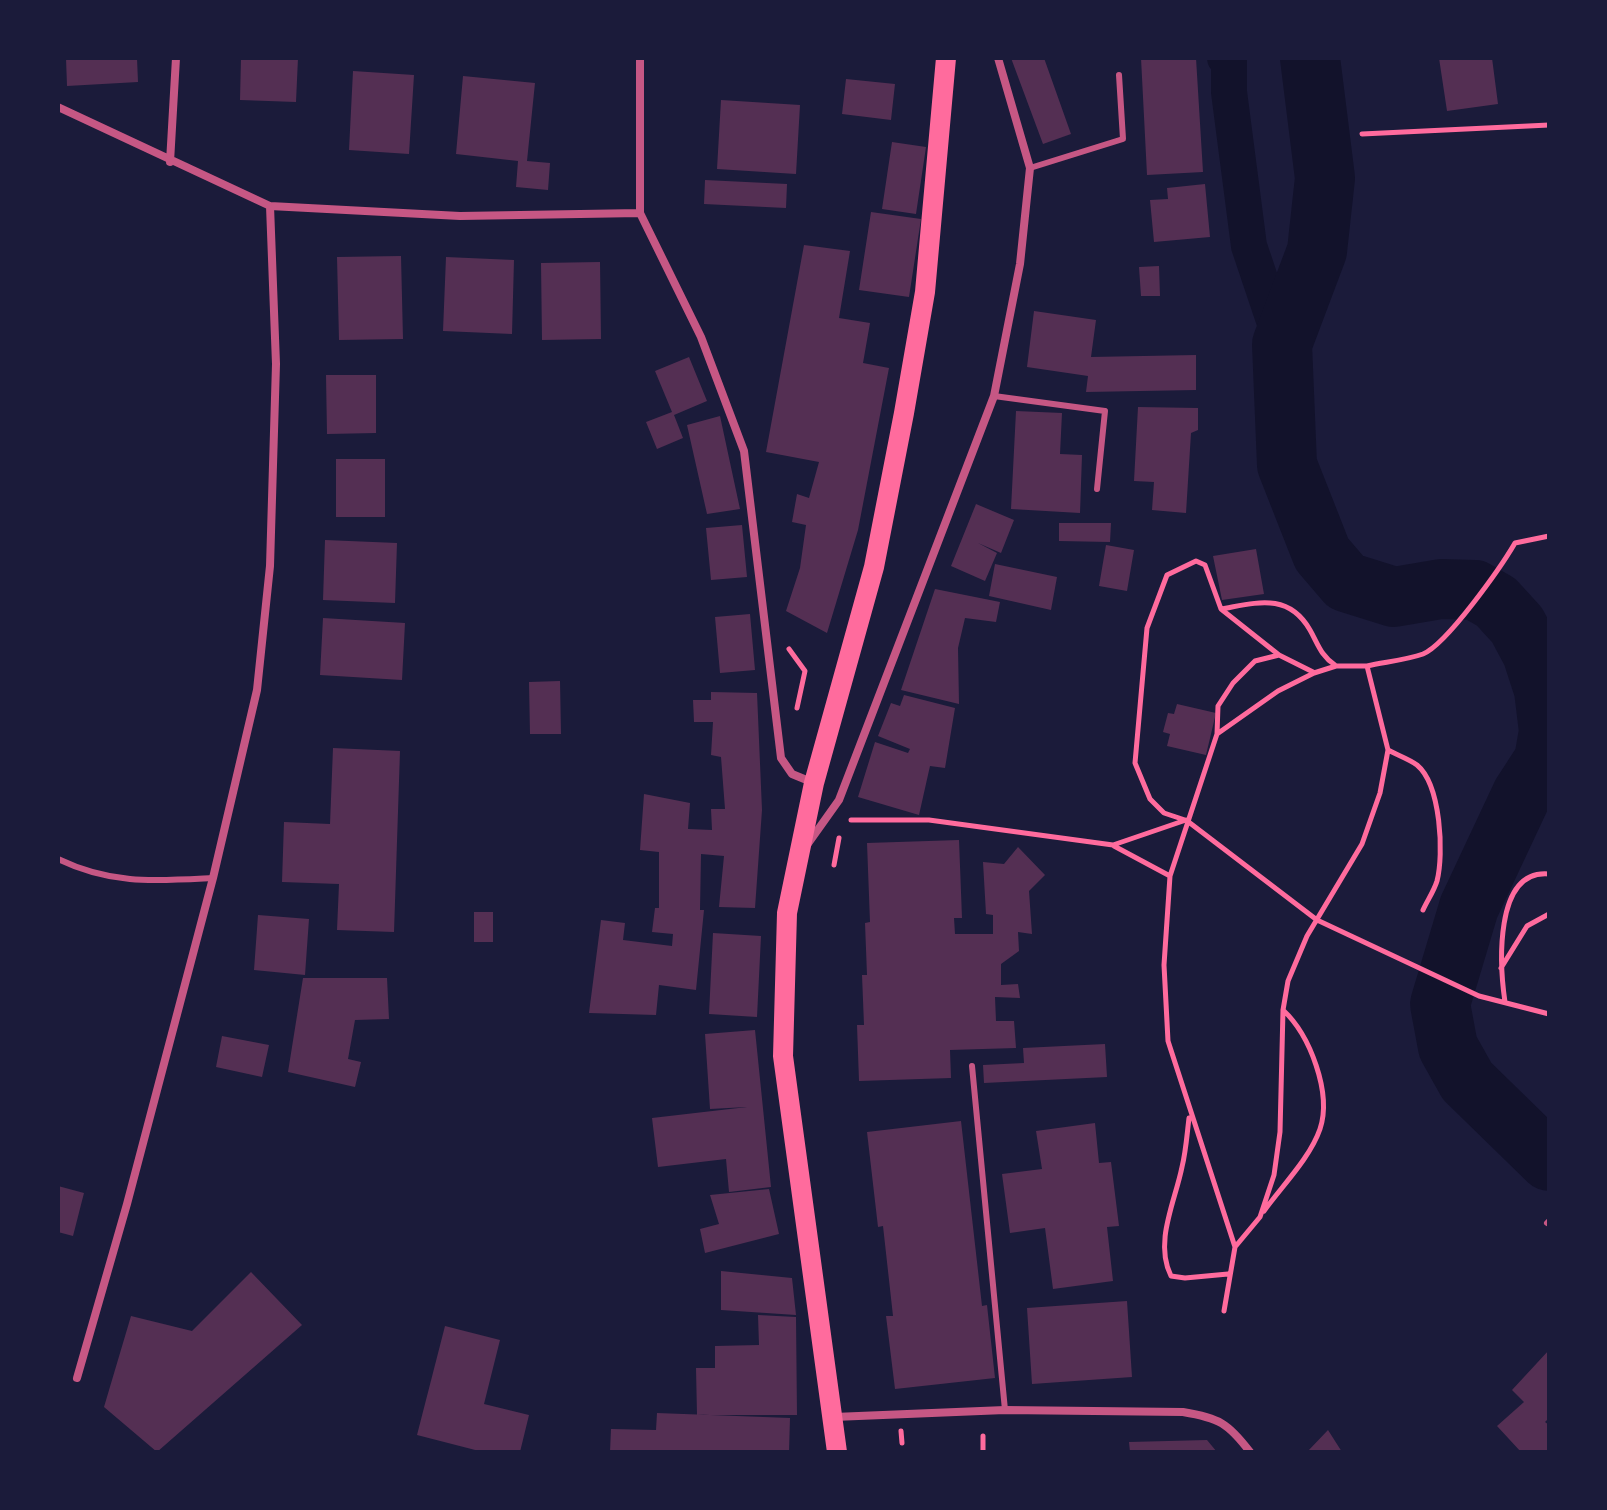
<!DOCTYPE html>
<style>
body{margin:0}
#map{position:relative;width:1607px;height:1510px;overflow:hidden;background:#1b1b3a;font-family:Arial,sans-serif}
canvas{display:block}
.frame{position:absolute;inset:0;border:60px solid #1b1b3a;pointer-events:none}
</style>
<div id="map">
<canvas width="1607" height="1510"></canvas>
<div class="frame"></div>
</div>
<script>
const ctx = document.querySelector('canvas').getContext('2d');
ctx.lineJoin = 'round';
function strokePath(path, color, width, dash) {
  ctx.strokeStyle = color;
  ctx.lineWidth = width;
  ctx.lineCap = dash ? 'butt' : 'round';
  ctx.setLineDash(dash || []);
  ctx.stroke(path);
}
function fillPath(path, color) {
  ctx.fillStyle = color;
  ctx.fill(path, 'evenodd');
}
strokePath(new Path2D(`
 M 1225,58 L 1229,60 L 1229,92 L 1249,246 L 1282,344`), '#12122b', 36);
strokePath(new Path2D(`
 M 1310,58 L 1325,178 L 1317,251 L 1282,344 L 1287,465 L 1322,554 L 1346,582 L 1394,597 L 1441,589 L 1475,590 L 1496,602 L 1517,625 L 1532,653 L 1544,690 L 1549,731 L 1544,760 L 1522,794 L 1469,907 L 1440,1004 L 1448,1047 L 1467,1081 L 1549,1161`), '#12122b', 60);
fillPath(new Path2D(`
 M 66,58 L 137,58 L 138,82 L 67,86 Z
 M 241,58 L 298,58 L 296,102 L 240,100 Z
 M 1011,58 L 1044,58 L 1071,134 L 1043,144 Z
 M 1141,58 L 1196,58 L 1203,172 L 1147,175 Z
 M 1439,58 L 1492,58 L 1498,104 L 1447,111 Z
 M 353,71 L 414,75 L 409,154 L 349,150 Z
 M 463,76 L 535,83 L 527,161 L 550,163 L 548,190 L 516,187 L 518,161 L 456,154 Z
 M 846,79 L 895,84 L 891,120 L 842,114 Z
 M 721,100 L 800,105 L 796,174 L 717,169 Z
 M 892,142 L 926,147 L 916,214 L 882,209 Z
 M 705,180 L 787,184 L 786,208 L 704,204 Z
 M 1205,184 L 1210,237 L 1154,242 L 1150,200 L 1168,199 L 1167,188 Z
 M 871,212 L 921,219 L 909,297 L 859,290 Z
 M 804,245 L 850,251 L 839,318 L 870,323 L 863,363 L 889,368 L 858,530 L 827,633 L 786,611 L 800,568 L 806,525 L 792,522 L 797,494 L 809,498 L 819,462 L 766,452 Z
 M 401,256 L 403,339 L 339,340 L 337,257 Z
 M 446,257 L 514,260 L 512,334 L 443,331 Z
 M 600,262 L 601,339 L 542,340 L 541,263 Z
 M 1159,266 L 1160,296 L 1141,296 L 1139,267 Z
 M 1034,311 L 1096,320 L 1091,357 L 1196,355 L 1196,390 L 1086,392 L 1088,376 L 1027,367 Z
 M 689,357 L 707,401 L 674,415 L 683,438 L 657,449 L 646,422 L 672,412 L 655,371 Z
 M 326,375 L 376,375 L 376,433 L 327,434 Z
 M 1138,407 L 1198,408 L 1198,430 L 1191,433 L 1186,513 L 1152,510 L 1154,482 L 1134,481 Z
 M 1016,411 L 1062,413 L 1060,454 L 1082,455 L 1080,513 L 1011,509 Z
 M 720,416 L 740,509 L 707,514 L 687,425 Z
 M 336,459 L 385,459 L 385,517 L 336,517 Z
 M 976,504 L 1014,520 L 1001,553 L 978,543 L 997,553 L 985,581 L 951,566 Z
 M 1059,523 L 1111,523 L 1110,542 L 1059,541 Z
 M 742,525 L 747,577 L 711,580 L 706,528 Z
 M 325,540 L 397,543 L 395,603 L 323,600 Z
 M 1106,545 L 1134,550 L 1127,591 L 1099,586 Z
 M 1256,549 L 1264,594 L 1222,600 L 1213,556 Z
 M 995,564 L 1057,577 L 1051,610 L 989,596 Z
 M 935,589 L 1000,602 L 996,622 L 965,618 L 958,648 L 959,704 L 901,690 Z
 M 750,614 L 755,670 L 720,673 L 715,617 Z
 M 323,618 L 405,623 L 402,680 L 320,675 Z
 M 560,681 L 561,734 L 530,734 L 529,682 Z
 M 711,692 L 757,693 L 762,810 L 755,908 L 719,907 L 724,856 L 701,854 L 700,910 L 704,910 L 696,990 L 659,985 L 656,1015 L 589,1013 L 601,920 L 625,923 L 623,940 L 672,946 L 673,934 L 652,932 L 655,908 L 659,908 L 659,852 L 640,850 L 644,794 L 690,803 L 688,829 L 712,830 L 711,809 L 725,809 L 721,757 L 711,755 L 713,722 L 694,722 L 693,700 L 711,700 Z
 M 904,695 L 955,708 L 945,768 L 930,766 L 919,815 L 858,797 L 875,742 L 908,753 L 910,749 L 878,736 L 891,703 L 900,706 Z
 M 1177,704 L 1216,713 L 1206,755 L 1167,746 L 1170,734 L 1163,732 L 1168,713 L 1174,714 Z
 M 333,748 L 400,751 L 394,932 L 337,930 L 339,884 L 282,882 L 284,822 L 330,824 Z
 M 959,840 L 962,918 L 954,918 L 955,934 L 993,934 L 993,915 L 986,914 L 983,862 L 1004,864 L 1018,847 L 1045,875 L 1029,891 L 1032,934 L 1018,932 L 1019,951 L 1001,964 L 1001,985 L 1018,984 L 1020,998 L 995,997 L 996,1021 L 1014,1021 L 1016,1048 L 950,1050 L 951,1078 L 859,1081 L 857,1025 L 864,1025 L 862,975 L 867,975 L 865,923 L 870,922 L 867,843 Z
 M 474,912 L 493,912 L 493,942 L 474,942 Z
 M 258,915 L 309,919 L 305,975 L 254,970 Z
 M 713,933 L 761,936 L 757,1017 L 709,1014 Z
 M 303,978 L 387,978 L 389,1019 L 355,1020 L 348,1059 L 361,1062 L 355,1087 L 288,1072 Z
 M 755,1030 L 771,1187 L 729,1192 L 726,1159 L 658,1167 L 652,1118 L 747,1107 L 710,1109 L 705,1034 Z
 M 222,1036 L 269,1045 L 262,1077 L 216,1067 Z
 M 1105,1044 L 1107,1077 L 984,1083 L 983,1065 L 1024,1063 L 1023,1048 Z
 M 961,1121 L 982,1306 L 987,1305 L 995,1378 L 895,1389 L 886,1316 L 893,1316 L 883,1226 L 878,1227 L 867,1132 Z
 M 1095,1123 L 1099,1163 L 1111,1162 L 1119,1226 L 1107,1227 L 1113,1281 L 1053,1289 L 1045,1228 L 1010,1233 L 1002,1174 L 1042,1169 L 1036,1131 Z
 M 58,1186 L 84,1193 L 73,1236 L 58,1232 Z
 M 769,1189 L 779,1234 L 705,1253 L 700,1229 L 719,1224 L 710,1195 Z
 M 721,1271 L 792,1278 L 796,1315 L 721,1310 Z
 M 251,1272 L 302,1325 L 157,1452 L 104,1407 L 131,1316 L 192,1331 Z
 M 1127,1301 L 1132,1377 L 1032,1384 L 1027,1308 Z
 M 758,1315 L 796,1317 L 797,1415 L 697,1415 L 696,1368 L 715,1368 L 715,1346 L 759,1345 Z
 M 445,1326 L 500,1340 L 484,1404 L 529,1415 L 520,1452 L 483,1452 L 417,1435 Z
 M 1549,1350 L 1549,1418 L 1545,1422 L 1549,1425 L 1549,1452 L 1521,1452 L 1497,1426 L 1524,1402 L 1512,1390 Z
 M 657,1413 L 790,1418 L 789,1452 L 610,1452 L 611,1429 L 656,1430 Z
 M 1328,1430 L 1342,1452 L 1307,1452 Z
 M 1207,1440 L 1217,1452 L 1130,1452 L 1129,1442 Z`), '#542f53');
strokePath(new Path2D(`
 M 1362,134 L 1549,125
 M 789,649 L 805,671 L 797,708
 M 1279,655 L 1221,609 C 1256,603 1288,592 1310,630 C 1318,644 1321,656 1335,665
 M 1367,666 C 1385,662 1406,660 1423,654 C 1447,644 1501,567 1515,543 L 1549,536
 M 1217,734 L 1218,706 L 1233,683 L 1255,661 L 1279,655 L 1313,672
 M 1388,750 C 1397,755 1409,759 1417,765 C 1441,785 1444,854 1437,881 C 1434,891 1427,901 1423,910
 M 851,820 L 929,820 L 1113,845 L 1186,820 L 1317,920 L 1479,996 L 1549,1014
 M 1185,820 L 1164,813 L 1150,799 L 1135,763 L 1147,628 L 1167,575 L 1196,561 L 1205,565 L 1221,609
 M 1114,846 L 1170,876
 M 834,865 L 839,838
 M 1501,968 L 1527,926 L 1549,914
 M 1505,1002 C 1500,968 1493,869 1549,874
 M 1189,1118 C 1187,1134 1186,1151 1182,1167 C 1175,1202 1154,1242 1171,1276 L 1185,1278 L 1228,1274
 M 1264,1211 C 1282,1186 1310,1158 1320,1129 C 1332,1093 1310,1035 1283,1010
 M 1224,1311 L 1235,1247 L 1168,1041 L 1164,965 L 1170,876 L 1217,734 L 1278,691 L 1314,673 L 1336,666 L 1367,666 L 1388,750 L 1380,793 L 1362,844 L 1307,936 L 1288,981 L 1283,1010 L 1280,1132 L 1274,1175 L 1260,1217 L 1235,1247
 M 901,1431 L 902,1443
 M 983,1436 L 983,1452`), '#ff6b9d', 5);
strokePath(new Path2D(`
 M 1030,168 L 1123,139 L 1119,75
 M 994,396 L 1105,411 L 1097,489
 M 58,859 C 112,885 155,881 213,878
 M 972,1066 L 1005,1410
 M 1547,1223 L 1549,1221`), '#c65784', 6);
strokePath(new Path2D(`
 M 640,58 L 640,213 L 701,337 L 744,451 L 781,758 L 792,774 L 814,783
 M 58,107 L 270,206 L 460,216 L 640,213
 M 170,162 L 176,58
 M 807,845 L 839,800 L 994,396 L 1020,264 L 1030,168 L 998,58
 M 77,1378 L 127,1204 L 213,878 L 257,690 L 270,566 L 276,364 L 270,206
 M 834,1417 L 1005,1410 L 1183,1412 C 1219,1418 1228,1423 1250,1452`), '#c65784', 8);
strokePath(new Path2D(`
 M 837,1452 L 783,1056 L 787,913 L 814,783 L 874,567 L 904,413 L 925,292 L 946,58`), '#ff6b9d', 20);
</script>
